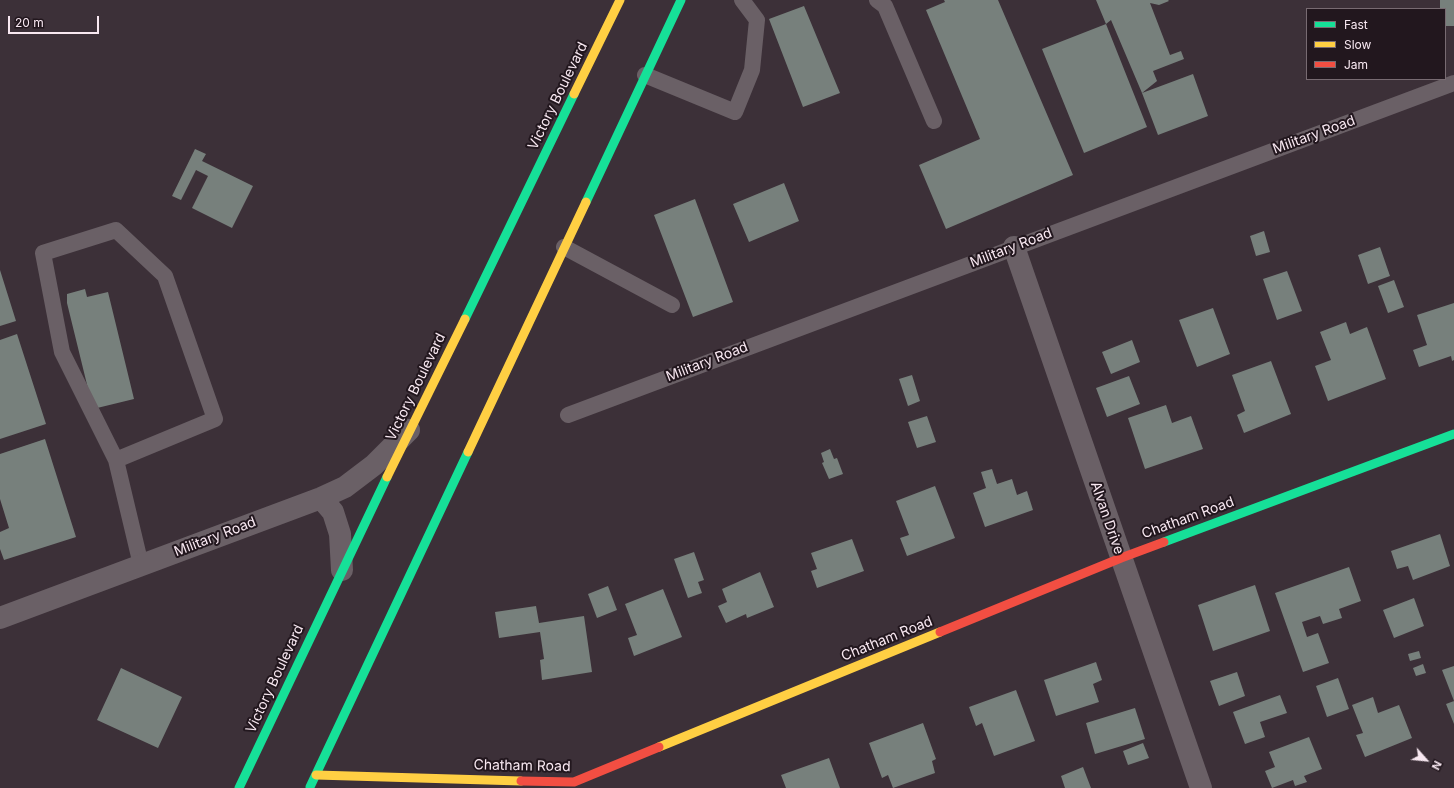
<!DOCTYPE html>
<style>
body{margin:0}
#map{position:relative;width:1454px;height:788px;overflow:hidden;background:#3c3038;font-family:Inter,sans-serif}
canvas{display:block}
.legend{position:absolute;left:1306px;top:8px;width:140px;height:72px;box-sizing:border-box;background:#22171e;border:1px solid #786b72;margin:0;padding:5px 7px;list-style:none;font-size:12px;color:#f8e8f1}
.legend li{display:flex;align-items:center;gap:8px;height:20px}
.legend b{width:20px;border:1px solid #786b72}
.north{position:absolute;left:1406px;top:740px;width:40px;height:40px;-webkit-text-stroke:3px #22171e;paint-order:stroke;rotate:117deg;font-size:11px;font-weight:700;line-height:16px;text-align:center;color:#f8e8f1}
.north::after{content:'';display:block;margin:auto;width:14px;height:18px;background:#f8e8f1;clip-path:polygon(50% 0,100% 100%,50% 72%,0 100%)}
.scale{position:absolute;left:8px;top:16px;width:91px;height:18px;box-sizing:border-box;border:2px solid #f8e8f1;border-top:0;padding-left:5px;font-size:12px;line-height:14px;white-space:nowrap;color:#f8e8f1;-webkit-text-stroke:3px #22171e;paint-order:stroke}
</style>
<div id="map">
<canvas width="1454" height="788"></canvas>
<ul class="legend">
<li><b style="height:5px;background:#16e098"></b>Fast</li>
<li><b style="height:5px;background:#ffcf43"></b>Slow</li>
<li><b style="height:5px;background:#f24e42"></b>Jam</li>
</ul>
<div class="north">N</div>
<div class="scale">20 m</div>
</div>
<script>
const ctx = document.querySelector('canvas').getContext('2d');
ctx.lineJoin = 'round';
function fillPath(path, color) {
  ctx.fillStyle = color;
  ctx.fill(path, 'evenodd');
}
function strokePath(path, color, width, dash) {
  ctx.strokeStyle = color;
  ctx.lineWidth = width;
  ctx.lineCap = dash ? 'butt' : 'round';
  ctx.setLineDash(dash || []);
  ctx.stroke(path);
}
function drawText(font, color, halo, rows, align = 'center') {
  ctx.font = font + ' Inter,sans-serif';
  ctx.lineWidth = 4;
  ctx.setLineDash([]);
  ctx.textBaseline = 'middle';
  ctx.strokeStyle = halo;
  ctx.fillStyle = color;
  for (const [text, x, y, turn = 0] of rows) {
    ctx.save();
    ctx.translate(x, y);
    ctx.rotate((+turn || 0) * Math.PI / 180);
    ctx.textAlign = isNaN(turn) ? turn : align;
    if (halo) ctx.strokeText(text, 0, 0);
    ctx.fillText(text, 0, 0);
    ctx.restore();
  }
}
fillPath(new Path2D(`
 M 944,0 L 998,0 L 1073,175 L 946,229 L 919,165 L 980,139 L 926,10 L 945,2 Z
 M 1096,0 L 1168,0 L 1169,1 L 1159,5 L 1150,3 L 1170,55 L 1181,51 L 1184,59 L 1153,71 L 1157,81 L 1142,93 L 1111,20 L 1106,24 Z
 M 1440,0 L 1454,0 L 1454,26 L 1445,26 L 1445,9 L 1440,9 Z
 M 804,6 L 840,93 L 803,107 L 769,19 Z
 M 1106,24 L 1147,127 L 1084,153 L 1042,49 Z
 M 1193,74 L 1208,116 L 1158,135 L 1142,93 Z
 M 195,149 L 206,154 L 202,161 L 253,186 L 232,228 L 192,208 L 208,176 L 196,170 L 181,200 L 172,196 Z
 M 784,183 L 799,221 L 749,242 L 733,204 Z
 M 695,199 L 733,302 L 693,317 L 654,215 Z
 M 1264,231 L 1270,252 L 1256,256 L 1250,236 Z
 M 1380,247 L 1390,276 L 1368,284 L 1358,255 Z
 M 0,270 L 16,321 L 0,326 Z
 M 1287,271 L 1302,311 L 1277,320 L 1263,279 Z
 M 1394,280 L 1404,307 L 1388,313 L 1378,286 Z
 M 85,289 L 87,297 L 108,292 L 134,399 L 93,409 L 67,303 L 67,294 Z
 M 1454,303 L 1454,360 L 1452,361 L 1451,356 L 1419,367 L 1413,350 L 1427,345 L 1417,315 Z
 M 1213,308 L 1230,354 L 1197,367 L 1179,320 Z
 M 1346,322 L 1350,334 L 1367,327 L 1386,379 L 1328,401 L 1315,366 L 1331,360 L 1320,332 Z
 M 17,334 L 46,424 L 0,439 L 0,340 Z
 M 1132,340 L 1140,362 L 1111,374 L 1102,352 Z
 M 1271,361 L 1291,414 L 1244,433 L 1237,415 L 1245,411 L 1232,375 Z
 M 912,375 L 920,401 L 908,406 L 899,379 Z
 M 1129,376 L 1140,404 L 1107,417 L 1096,388 Z
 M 1166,405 L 1172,423 L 1191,416 L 1203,449 L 1145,469 L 1128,418 Z
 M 927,416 L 936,442 L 917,448 L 908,422 Z
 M 45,439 L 76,537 L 4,560 L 0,549 L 0,532 L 9,528 L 0,499 L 0,454 Z
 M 830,449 L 834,459 L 837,458 L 843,474 L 829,479 L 822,463 L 824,462 L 821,453 Z
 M 992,469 L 997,484 L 1012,479 L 1017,495 L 1027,491 L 1033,510 L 985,527 L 973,493 L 986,488 L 981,472 Z
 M 935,486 L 955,538 L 907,556 L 900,538 L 909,535 L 896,501 Z
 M 1440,534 L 1450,566 L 1413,580 L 1408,566 L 1397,569 L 1391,551 Z
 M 852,539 L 864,571 L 817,588 L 811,571 L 817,569 L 811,553 Z
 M 694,552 L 704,580 L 698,582 L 702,593 L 688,598 L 674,559 Z
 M 1349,567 L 1361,601 L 1339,609 L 1342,618 L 1323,624 L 1320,616 L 1302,622 L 1307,637 L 1318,633 L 1329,663 L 1303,672 L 1275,593 Z
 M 760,572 L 774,607 L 747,618 L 746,614 L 726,623 L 718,606 L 727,602 L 722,589 Z
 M 1255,585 L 1270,631 L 1213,651 L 1198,605 Z
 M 608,586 L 617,610 L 597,618 L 588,594 Z
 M 663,589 L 682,637 L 634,656 L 628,638 L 637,635 L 625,604 Z
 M 1414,598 L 1424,626 L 1394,638 L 1383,610 Z
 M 536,606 L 539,623 L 584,616 L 592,672 L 542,680 L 540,660 L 544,659 L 540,632 L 499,638 L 495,612 Z
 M 1419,651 L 1421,658 L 1410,661 L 1408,654 Z
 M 1096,662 L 1102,680 L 1093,684 L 1099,702 L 1056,716 L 1044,680 Z
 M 1423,664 L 1426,673 L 1416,676 L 1413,668 Z
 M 1454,666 L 1454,724 L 1446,704 L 1454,701 L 1442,670 Z
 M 121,668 L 182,697 L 158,748 L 97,720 Z
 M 1237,672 L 1245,696 L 1219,706 L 1210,681 Z
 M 1338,678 L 1349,709 L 1327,717 L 1316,686 Z
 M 1016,690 L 1035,741 L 994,756 L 982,723 L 976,726 L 969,707 Z
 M 1280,695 L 1287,713 L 1260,722 L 1265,737 L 1245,744 L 1233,712 Z
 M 1373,697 L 1378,713 L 1399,705 L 1412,738 L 1365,757 L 1356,735 L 1363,733 L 1352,705 Z
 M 1135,708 L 1145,739 L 1095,754 L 1086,723 Z
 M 923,723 L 936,759 L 932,761 L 935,773 L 893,788 L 888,775 L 882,778 L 869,743 Z
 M 1309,737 L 1322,769 L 1304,776 L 1307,782 L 1295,786 L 1293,780 L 1272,788 L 1265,771 L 1275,767 L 1269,752 Z
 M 1143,743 L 1149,758 L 1128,765 L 1123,751 Z
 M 829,758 L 840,788 L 786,788 L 781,775 Z
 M 1083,767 L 1091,788 L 1065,788 L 1061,776 Z`), '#77807c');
strokePath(new Path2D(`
 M 877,0 L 885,6 L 934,121
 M 645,75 L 735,112 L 752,70 L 757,20 L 742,0
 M 564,247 L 672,305
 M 568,415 L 1454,83
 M 116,460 L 62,352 L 43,253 L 116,230 L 165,276 L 215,419 L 116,460 L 141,565`), '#6a6066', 16);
strokePath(new Path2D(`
 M 1014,247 L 1201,788
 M 321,498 L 333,512 L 340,534 L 342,570
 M 0,618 L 321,498 L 345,487 L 374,465 L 409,430`), '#6a6066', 22);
strokePath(new Path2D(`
 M 586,202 L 681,0
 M 465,319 L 574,94
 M 1164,542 L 1454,434
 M 310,787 L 468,452
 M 239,788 L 387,477`), '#16e098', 9);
strokePath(new Path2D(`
 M 574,94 L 620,0
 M 468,452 L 586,202
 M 387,477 L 465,319
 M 659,747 L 940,632
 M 316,775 L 521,781`), '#ffcf43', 9);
strokePath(new Path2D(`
 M 940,632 L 1121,558 L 1164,542
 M 521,781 L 574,782 L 659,747`), '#f24e42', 9);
drawText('14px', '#f8e8f1', '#22171e', [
 ["Victory Boulevard",558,96,-64],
 ["Military Road",1314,135,-20],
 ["Military Road",1011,248,-21],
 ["Military Road",707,362,-21],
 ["Victory Boulevard",416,387,-64],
 ["Alvan Drive",1107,518,71],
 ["Chatham Road",1188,518,-20],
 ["Military Road",215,537,-21],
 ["Chatham Road",887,639,-22],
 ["Victory Boulevard",275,679,-65],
 ["Chatham Road",522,766,1]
]);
</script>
